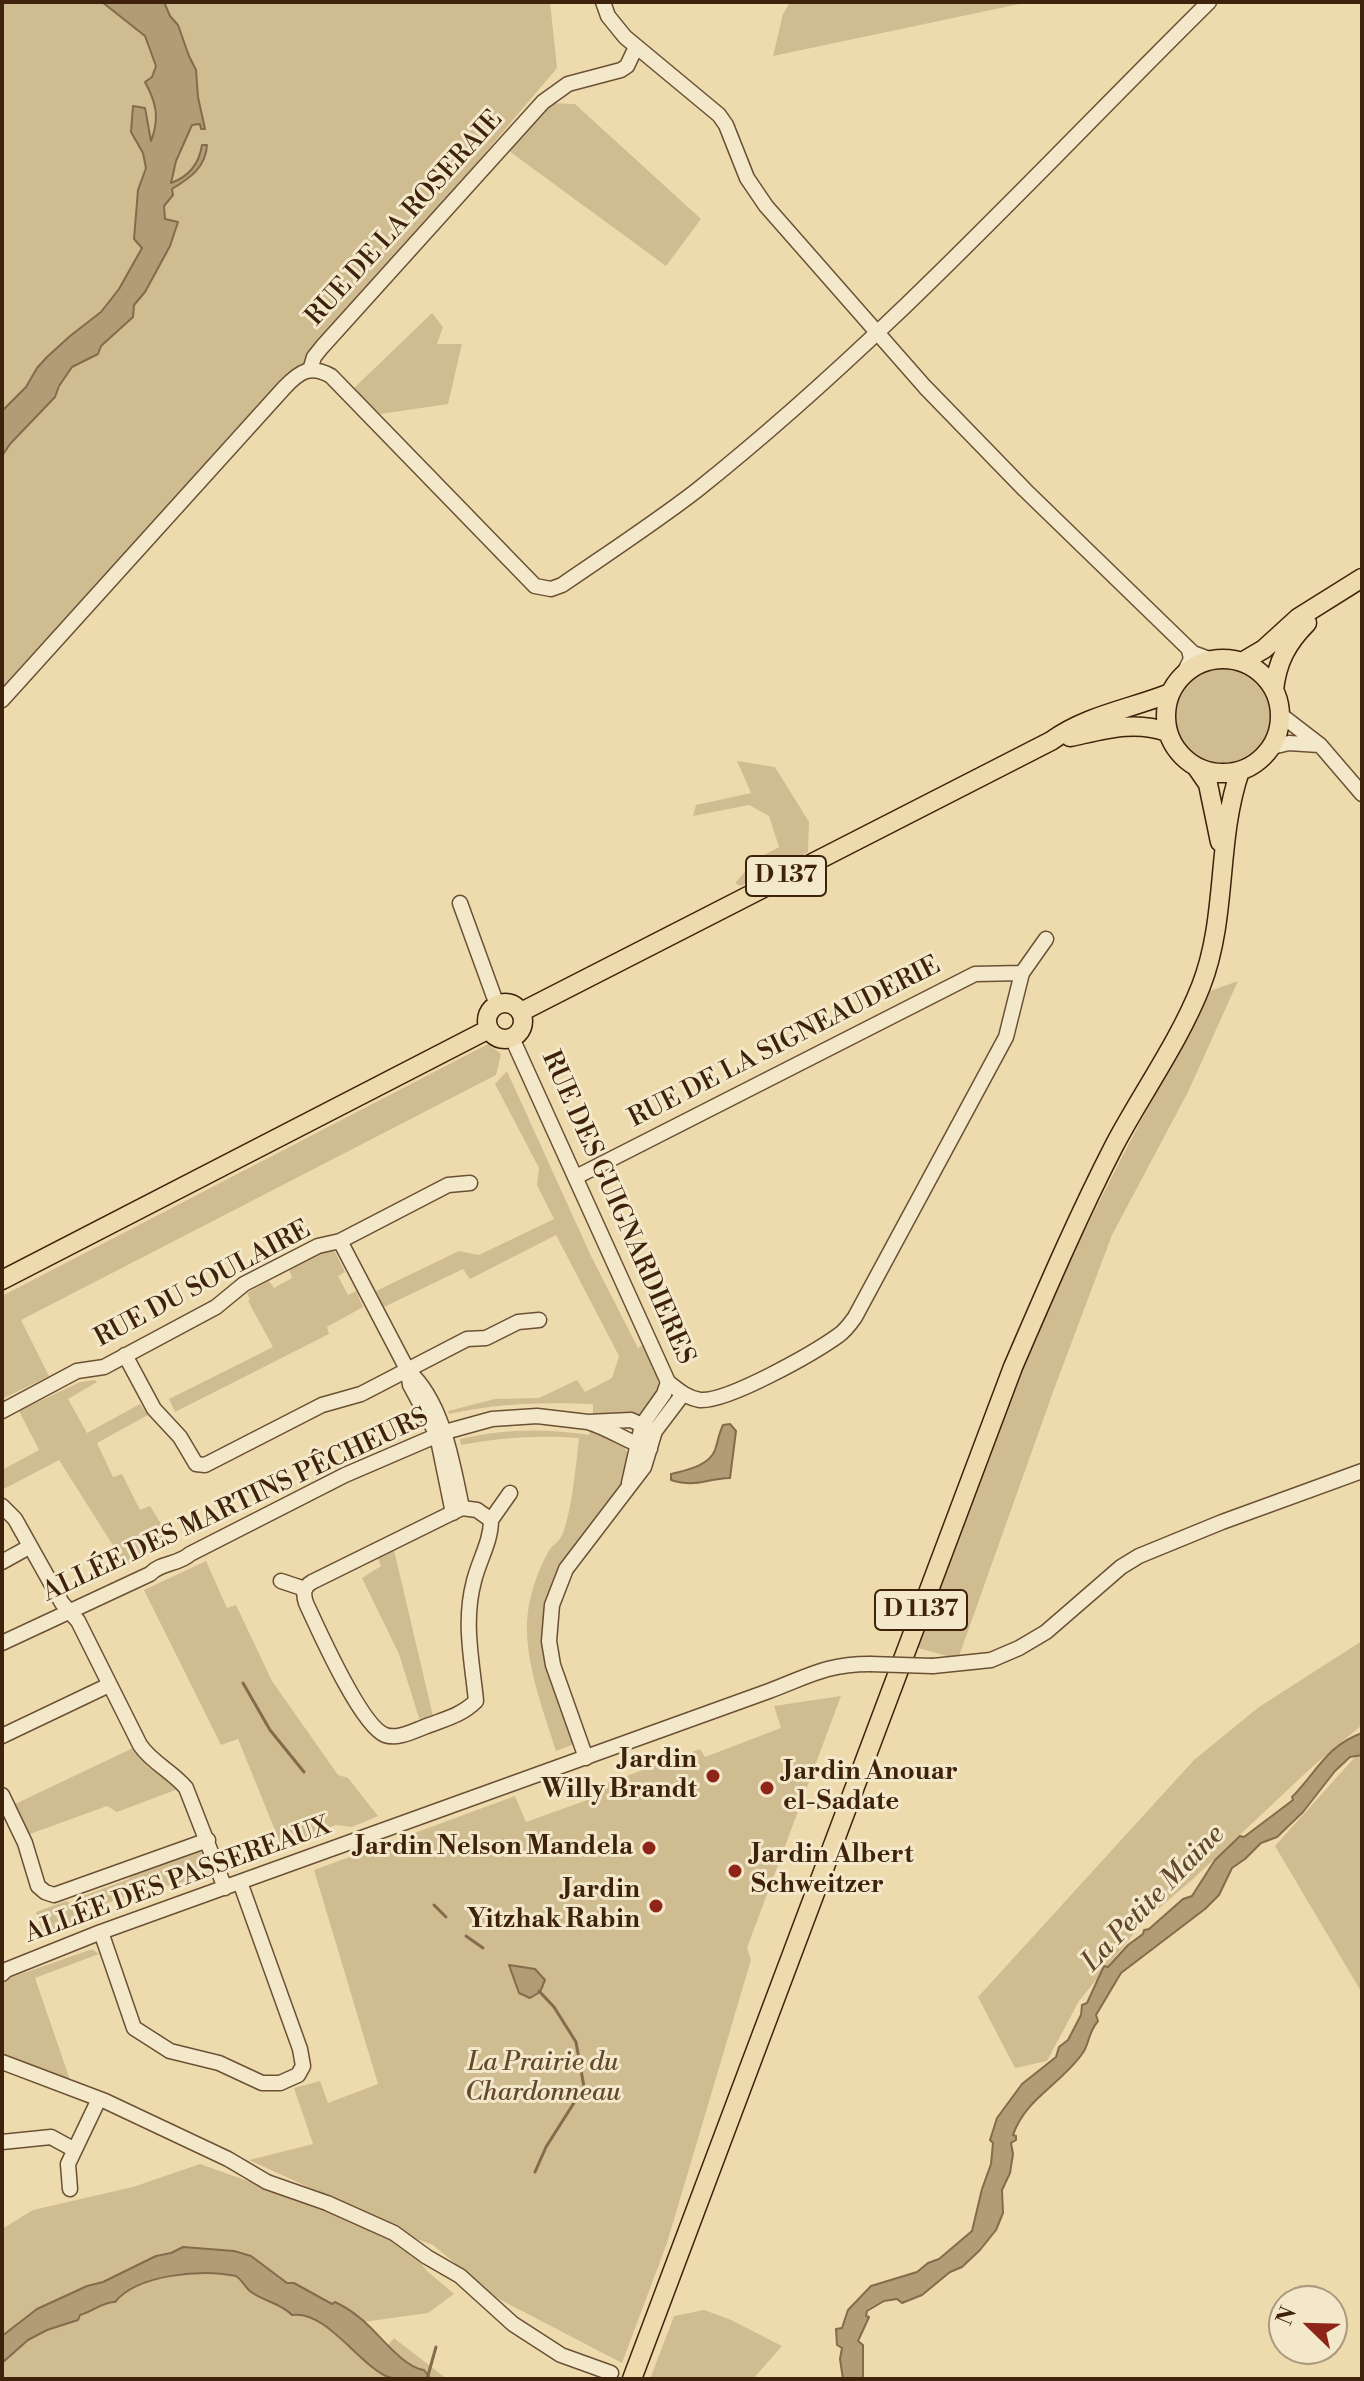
<!DOCTYPE html>
<meta charset="utf-8">
<style>
body{margin:0}
#map{position:relative;width:1364px;height:2381px;overflow:hidden;background:#eedbad;font-family:"Libre Bodoni",serif}
canvas{display:block}
.frame{position:absolute;inset:0;border:4px solid #3f220b;pointer-events:none}
.north{position:absolute;left:1268px;top:2285px;width:80px;height:80px;box-sizing:border-box;background:#f4e8ca;border:2px solid #ac997e;border-radius:50%;rotate:293deg;font-size:22px;font-weight:700;line-height:32px;text-align:center;color:#3f220b}
.north::after{content:'';display:block;margin:auto;width:28px;height:36px;background:#8f2418;clip-path:polygon(50% 0,100% 100%,50% 72%,0 100%)}
</style>
<div id="map">
<canvas width="1364" height="2381"></canvas>
<div class="frame"></div>
<div class="north">N</div>
</div>
<script>
const ctx = document.querySelector('canvas').getContext('2d');
ctx.lineJoin = 'round';
function fillPath(path, color) {
  ctx.fillStyle = color;
  ctx.fill(path, 'evenodd');
}
function strokePath(path, color, width, dash) {
  ctx.strokeStyle = color;
  ctx.lineWidth = width;
  ctx.lineCap = dash ? 'butt' : 'round';
  ctx.setLineDash(dash || []);
  ctx.stroke(path);
}
function drawText(font, color, halo, rows, align = 'center') {
  ctx.font = font + ' "Libre Bodoni",serif';
  ctx.lineWidth = 6;
  ctx.setLineDash([]);
  ctx.textBaseline = 'middle';
  ctx.strokeStyle = halo;
  ctx.fillStyle = color;
  for (const [text, x, y, turn = 0] of rows) {
    ctx.save();
    ctx.translate(x, y);
    ctx.rotate((+turn || 0) * Math.PI / 180);
    ctx.textAlign = isNaN(turn) ? turn : align;
    if (halo) ctx.strokeText(text, 0, 0);
    ctx.fillText(text, 0, 0);
    ctx.restore();
  }
}
fillPath(new Path2D(`
 M 2,2 L 550,2 L 557,68 L 154,544 L 57,629 L 2,688 Z
 M 790,2 L 1029,2 L 773,56 L 783,14 Z
 M 550,103 L 575,104 L 701,219 L 666,266 L 509,151 Z
 M 432,313 L 443,327 L 437,344 L 462,344 L 448,404 L 380,414 L 352,390 Z
 M1176 716a47 47 0 1 1 94 0a47 47 0 1 1-94 0Z
 M 737,761 L 775,767 L 809,822 L 808,852 L 741,886 L 735,883 L 755,860 L 779,847 L 769,816 L 749,805 L 693,816 L 696,805 L 751,793 Z
 M 1238,981 L 1188,1092 L 1112,1235 L 1053,1392 L 958,1659 L 918,1648 C 941,1582 959,1512 986,1447 C 1050,1290 1130,1140 1210,991 Z
 M 488,1044 L 501,1054 L 496,1075 L 21,1320 L 49,1376 L 2,1399 L 2,1296 Z
 M 507,1071 L 591,1256 L 638,1348 L 646,1343 C 654,1365 674,1404 639,1416 C 627,1420 606,1416 593,1416 L 593,1404 C 542,1402 499,1403 449,1414 L 448,1411 L 495,1399 L 539,1398 L 577,1380 L 585,1392 L 612,1378 L 619,1356 L 556,1235 L 470,1279 L 463,1269 L 384,1307 L 376,1291 L 459,1251 L 479,1255 L 554,1219 L 537,1185 L 539,1168 L 495,1084 Z
 M 328,1249 L 335,1252 L 345,1272 L 338,1276 L 348,1295 L 356,1291 L 363,1307 L 327,1327 L 329,1334 L 175,1412 L 169,1399 L 273,1347 L 248,1301 L 250,1299 L 247,1293 L 269,1281 L 274,1288 L 292,1278 L 289,1269 Z
 M 95,1380 L 97,1382 L 68,1399 L 87,1433 L 140,1404 L 148,1415 L 97,1443 L 113,1477 L 122,1474 L 140,1510 L 150,1506 L 173,1543 L 126,1566 L 59,1460 L 2,1490 L 2,1470 L 39,1450 L 19,1411 L 80,1382 Z
 M 591,1427 L 624,1445 L 629,1457 L 628,1472 L 618,1494 L 547,1603 L 575,1744 L 556,1751 C 544,1712 528,1672 527,1631 C 526,1605 536,1572 550,1549 C 554,1544 560,1541 562,1535 C 572,1512 576,1464 579,1438 C 539,1435 502,1437 461,1445 L 460,1439 C 504,1429 544,1428 589,1435 Z
 M 394,1550 L 433,1716 L 420,1721 L 399,1654 L 362,1578 L 381,1566 L 378,1558 Z
 M 206,1561 L 227,1608 L 236,1605 L 272,1681 L 338,1775 L 348,1778 L 378,1816 L 352,1827 L 336,1825 L 327,1828 L 318,1838 L 283,1850 L 238,1739 L 221,1745 L 144,1590 Z
 M 1362,1641 L 1362,1725 L 1312,1767 L 1193,1879 L 1144,1921 L 1079,2001 L 1047,2061 L 1015,2068 L 978,1997 L 1194,1760 L 1259,1707 Z
 M 841,1696 L 747,1948 L 751,1960 L 667,2243 L 622,2363 L 497,2298 L 433,2245 L 397,2232 L 427,2271 L 454,2294 L 428,2313 L 327,2327 L 371,2366 L 394,2338 L 447,2379 L 2,2379 L 2,2229 L 33,2210 L 133,2187 L 200,2164 L 279,2192 L 382,2221 L 249,2160 L 313,2144 L 294,2088 L 320,2081 L 328,2103 L 378,2084 L 314,1870 L 515,1796 L 526,1822 L 604,1794 L 602,1785 L 700,1749 L 705,1757 L 781,1728 L 774,1706 Z
 M 133,1748 L 147,1766 L 178,1789 L 117,1812 L 107,1806 L 30,1834 L 13,1805 Z
 M 1362,1754 L 1362,1993 L 1275,1846 L 1355,1757 Z
 M 194,1850 L 206,1854 L 213,1876 L 184,1886 L 157,1885 L 91,1909 L 72,1900 L 129,1879 L 132,1872 Z
 M 66,1901 L 87,1911 L 66,1930 L 44,1938 L 36,1912 Z
 M 92,1949 L 99,1954 L 35,1978 L 70,2080 L 2,2057 L 2,1984 L 7,1979 Z
 M 704,2310 L 729,2319 L 782,2346 L 753,2379 L 650,2379 L 674,2316 Z`), '#d0bc91');
const water = new Path2D(`
 M 102,2 L 164,2 L 170,16 L 178,25 L 189,56 L 196,70 L 198,97 L 205,129 L 201,129 L 200,124 L 192,125 L 176,161 L 171,183 C 188,177 199,164 202,145 L 207,145 C 206,167 190,178 172,189 L 173,195 L 164,206 L 165,219 L 178,222 L 170,246 L 145,292 L 134,305 L 133,317 L 101,346 L 98,354 L 72,367 L 59,386 L 55,397 L 10,444 L 2,456 L 2,411 L 26,387 L 37,368 L 47,357 L 70,336 L 101,312 L 119,289 L 142,248 L 134,239 L 138,190 L 146,168 L 143,153 L 131,132 L 133,106 L 145,108 L 151,141 C 160,118 156,102 145,82 L 152,77 L 156,66 L 145,36 Z
 M 730,1424 L 736,1431 L 730,1478 C 704,1479 697,1488 671,1480 L 671,1474 C 686,1470 709,1466 715,1450 C 718,1441 719,1433 723,1425 Z
 M 1362,1733 L 1362,1755 L 1350,1757 L 1335,1771 L 1303,1812 L 1277,1837 L 1261,1843 L 1245,1859 L 1232,1868 L 1219,1895 L 1205,1909 L 1121,1973 L 1096,2015 L 1098,2021 C 1087,2034 1090,2044 1082,2054 C 1061,2084 1025,2099 1013,2135 L 1016,2136 L 1016,2140 L 1011,2143 L 1013,2154 L 1010,2173 L 1002,2190 L 1003,2213 L 996,2230 L 980,2250 L 962,2267 L 950,2272 L 922,2295 L 902,2303 L 897,2299 L 884,2301 L 867,2311 L 866,2316 L 869,2317 L 858,2341 L 863,2345 L 863,2379 L 843,2379 L 840,2359 L 842,2348 L 837,2345 L 836,2329 L 842,2328 L 848,2310 L 871,2286 L 917,2272 L 928,2263 L 939,2259 L 972,2231 L 982,2189 L 991,2164 L 993,2143 L 990,2140 L 997,2118 L 1022,2084 L 1056,2057 L 1059,2047 L 1068,2040 L 1081,2015 L 1082,2005 L 1087,2003 L 1104,1966 L 1108,1967 L 1128,1945 L 1143,1934 L 1144,1930 L 1149,1929 L 1183,1899 L 1192,1896 L 1215,1860 L 1240,1836 L 1244,1837 L 1293,1800 L 1292,1797 C 1317,1772 1326,1746 1362,1733 Z
 M 509,1965 L 535,1969 L 545,1980 L 540,1992 L 530,1998 L 519,1993 Z
 M 183,2247 L 234,2251 L 251,2256 L 287,2283 L 294,2283 L 332,2304 L 335,2302 C 348,2308 361,2318 371,2328 C 383,2340 406,2368 424,2370 L 431,2379 C 419,2379 400,2381 388,2377 C 358,2364 326,2310 292,2315 C 281,2303 262,2301 250,2291 C 245,2287 242,2280 236,2276 C 202,2269 138,2274 115,2302 C 104,2301 92,2312 80,2315 L 78,2320 L 47,2330 L 28,2340 L 2,2363 L 2,2336 L 37,2309 L 87,2286 L 103,2282 L 156,2256 L 171,2253 Z`);
fillPath(water, '#b29c76');
strokePath(water, '#846b4b', 2);
strokePath(new Path2D(`
 M 243,1683 L 270,1730 L 304,1772
 M 434,1905 L 446,1917
 M 466,1936 L 483,1948
 M 535,2172 L 546,2147 L 584,2087 L 576,2042 L 554,2007 L 539,1991
 M 427,2379 L 436,2347`), '#846b4b', 3);
const minor = new Path2D(`
 M 603,2 L 608,16 L 625,37 L 719,115 L 726,125 L 747,178 L 766,206 L 925,387 L 1025,490 L 1193,653 L 1212,660
 M 310,370 L 314,357 L 322,347 L 543,102 L 568,84 L 621,70 L 627,66 L 636,47
 M 1183,675 L 1191,659 L 1189,650
 M 2,700 L 284,388 C 299,372 310,364 331,376 L 535,586 L 551,589 L 562,585 C 607,554 653,524 696,491 C 881,344 1041,168 1209,2
 M 1281,715 L 1320,745 L 1362,794
 M 1272,747 L 1289,743 L 1319,745
 M 460,903 L 497,1005
 M 512,1038 L 668,1382 C 678,1390 687,1398 700,1400 C 728,1402 814,1353 839,1335 C 846,1330 850,1324 855,1317 L 1006,1037 L 1022,973 L 1046,939
 M 576,1177 L 975,974 L 1022,973
 M 340,1241 L 408,1371
 M 125,1355 L 154,1409 L 180,1437 L 196,1464 L 205,1465 L 322,1405 L 361,1394 L 467,1339 L 486,1338 L 518,1322 L 539,1320
 M 2,1411 L 77,1371 L 104,1367 L 216,1307 L 244,1284 L 318,1246 L 340,1241 L 448,1185 L 470,1183
 M 650,1449 C 627,1442 611,1429 588,1422 L 631,1420 L 655,1431
 M 629,1483 L 642,1425 L 664,1394 L 668,1382
 M 2,1506 L 15,1519 L 62,1603 L 78,1621 L 140,1745 C 152,1763 172,1771 186,1788 L 225,1888
 M 462,1508 L 477,1510 L 491,1520 C 491,1542 479,1560 474,1581 C 463,1622 472,1660 476,1701 C 462,1715 445,1719 427,1726 C 415,1730 398,1740 385,1735 C 361,1726 318,1629 306,1603 C 303,1594 303,1587 312,1582 Z
 M 453,1513 L 437,1435 L 410,1385 L 408,1371 C 443,1401 453,1465 462,1508
 M 491,1520 L 510,1493
 M 2,1562 L 29,1547
 M 281,1581 L 305,1589
 M 2,1643 L 150,1574 C 161,1562 178,1565 190,1554 L 345,1475 L 445,1432 L 492,1419 L 537,1416 L 588,1422
 M 933,1666 L 991,1660 L 1019,1648 L 1046,1632 L 1121,1567 L 1139,1556 L 1222,1522 L 1362,1471
 M 2,1736 L 109,1685
 M 586,1758 L 553,1665 L 549,1641 L 552,1605 L 566,1569 L 644,1467 L 655,1431 L 683,1394
 M 2,1795 L 25,1843 L 38,1886 L 45,1892 L 54,1895 L 208,1840
 M 101,1932 L 134,2028 L 170,2051 L 219,2063 L 262,2083 L 280,2083 L 298,2075 L 303,2066 L 300,2049 L 240,1882
 M 2,1974 L 6,1970 L 101,1932 L 769,1691 C 809,1676 826,1664 870,1664
 M 2,2062 L 105,2101 L 228,2159 L 267,2182 L 327,2203 L 394,2233 L 427,2257 L 460,2276 L 513,2324 L 561,2355 L 611,2373
 M 2,2142 L 51,2137 L 73,2149
 M 70,2189 L 68,2164 L 99,2099`);
const major = new Path2D(`
 M1166 716a57 57 0 1 1 114 0a57 57 0 1 1-114 0Z
 M 1242,662 L 1264,649 L 1298,618 L 1362,578
 M 1274,690 C 1277,662 1287,643 1307,623
 M 1070,737 C 1103,730 1134,720 1167,732
 M 1197,768 L 1208,784 L 1220,842
 M487 1021a18 18 0 1 1 36 0a18 18 0 1 1-36 0Z
 M 521,1012 L 1051,741 C 1087,715 1130,709 1170,693
 M 2,1280 L 489,1029
 M 632,2379 L 1013,1367 C 1045,1293 1077,1218 1114,1146 C 1142,1093 1179,1042 1201,986 C 1228,917 1216,840 1240,771`);
strokePath(minor, '#6b5034', 17);
strokePath(major, '#3f220b', 21);
strokePath(minor, '#f4e8ca', 14);
strokePath(major, '#eedbad', 18);
const minorBridge = new Path2D(`
 M 870,1664 L 933,1666`);
strokePath(minorBridge, '#6b5034', 17, []);
strokePath(minorBridge, '#f4e8ca', 14);
for (const [x, y, r, color] of [
 [713,1776,8,"#8f2418"],
 [767,1788,8,"#8f2418"],
 [649,1848,8,"#8f2418"],
 [735,1871,8,"#8f2418"],
 [656,1906,8,"#8f2418"]
]) {
  const dot = new Path2D();
  dot.arc(x, y, r, 0, 2 * Math.PI);
  ctx.fillStyle = color;
  ctx.fill(dot);
  strokePath(dot, '#f4e8ca', 3);
}
for (const [x, y, w] of [
 [786,876,80],
 [921,1610,92]
]) {
  const box = new Path2D();
  box.roundRect(x - w / 2, y - 20, w, 40, 6);
  ctx.fillStyle = '#f4e8ca';
  ctx.fill(box);
  strokePath(box, '#3f220b', 2);
}
drawText('bold 24px', '#3f220b', null, [
 ["D 137",786,876],
 ["D 1137",921,1610]
]);
drawText('26px', '#3f220b', '#f4e8ca', [
 ["RUE DE LA ROSERAIE",405,219,-48],
 ["RUE DE LA SIGNEAUDERIE",785,1043,-27],
 ["RUE DES GUIGNARDIERES",617,1208,66],
 ["RUE DU SOULAIRE",203,1285,-28],
 ["ALLÉE DES MARTINS PÊCHEURS",236,1506,-25],
 ["ALLÉE DES PASSEREAUX",178,1881,-20]
]);
drawText('bold 26px', '#3f220b', '#f4e8ca', [
 ["Jardin",697,1761],
 ["Willy Brandt",697,1791],
 ["Jardin Anouar",783,1773,"left"],
 ["el-Sadate",783,1803,"left"],
 ["Jardin Nelson Mandela",633,1848],
 ["Jardin Albert",751,1856,"left"],
 ["Schweitzer",751,1886,"left"],
 ["Jardin",640,1891],
 ["Yitzhak Rabin",640,1921]
], 'right');
drawText('italic 26px', '#63482c', '#f4e8ca', [
 ["La Prairie du",543,2064],
 ["Chardonneau",543,2094]
]);
drawText('italic 28px', '#62472b', '#f4e8ca', [
 ["La Petite Maine",1154,1899,-46]
]);
</script>
